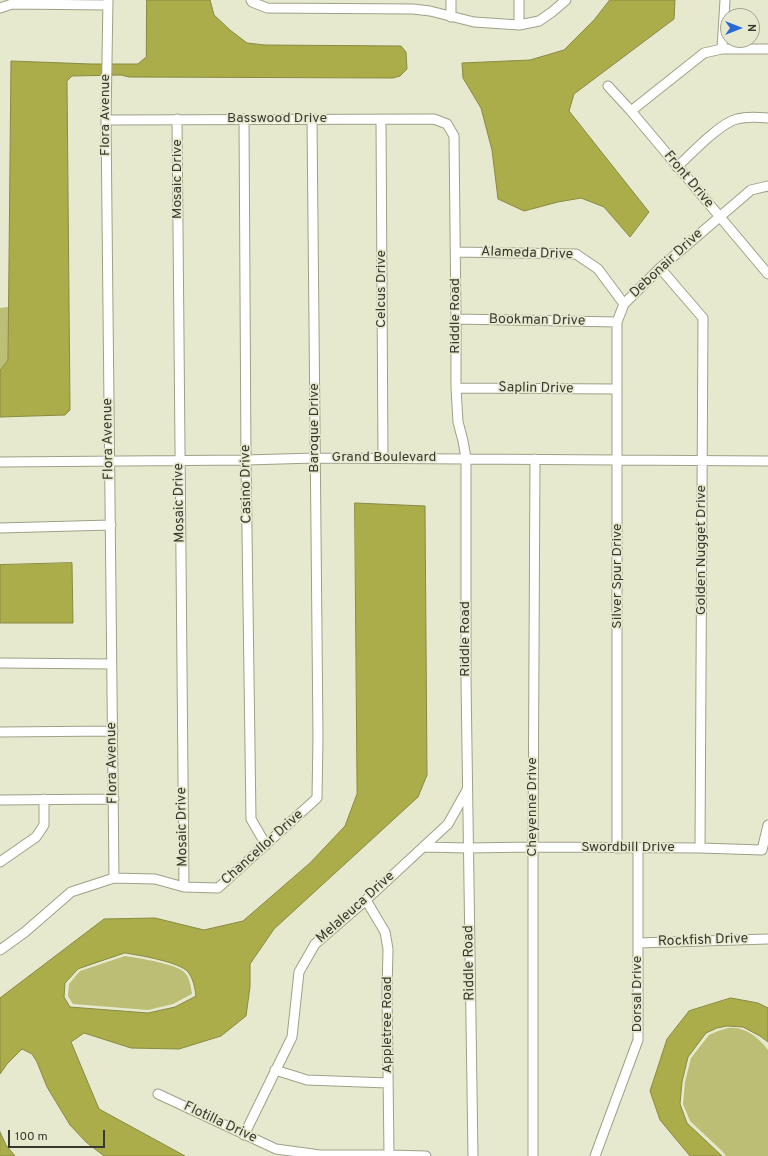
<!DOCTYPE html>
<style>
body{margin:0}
#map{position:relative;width:768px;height:1156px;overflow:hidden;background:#e7e9ce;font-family:Overpass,sans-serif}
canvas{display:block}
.north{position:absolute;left:720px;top:8px;width:40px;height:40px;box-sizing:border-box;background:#e7e9ce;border:1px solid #a1a38e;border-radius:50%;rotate:90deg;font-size:11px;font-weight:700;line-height:16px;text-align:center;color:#393a2f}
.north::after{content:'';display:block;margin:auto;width:14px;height:18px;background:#2969d6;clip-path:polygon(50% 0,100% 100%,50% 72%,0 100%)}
.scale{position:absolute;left:8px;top:1130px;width:97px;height:18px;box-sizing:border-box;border:2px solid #393a2f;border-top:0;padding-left:5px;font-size:12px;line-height:14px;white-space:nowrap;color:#393a2f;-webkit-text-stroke:3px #e7e9ce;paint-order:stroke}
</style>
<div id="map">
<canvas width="768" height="1156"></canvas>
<div class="north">N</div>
<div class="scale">100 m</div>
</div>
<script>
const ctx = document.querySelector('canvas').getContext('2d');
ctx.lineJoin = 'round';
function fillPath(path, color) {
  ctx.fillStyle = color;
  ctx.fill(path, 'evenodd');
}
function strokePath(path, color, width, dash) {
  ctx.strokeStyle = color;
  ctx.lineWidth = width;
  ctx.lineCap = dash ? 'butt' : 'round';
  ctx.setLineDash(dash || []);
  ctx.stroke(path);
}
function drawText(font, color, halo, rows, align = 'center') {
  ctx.font = font + ' Overpass,sans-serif';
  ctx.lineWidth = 3.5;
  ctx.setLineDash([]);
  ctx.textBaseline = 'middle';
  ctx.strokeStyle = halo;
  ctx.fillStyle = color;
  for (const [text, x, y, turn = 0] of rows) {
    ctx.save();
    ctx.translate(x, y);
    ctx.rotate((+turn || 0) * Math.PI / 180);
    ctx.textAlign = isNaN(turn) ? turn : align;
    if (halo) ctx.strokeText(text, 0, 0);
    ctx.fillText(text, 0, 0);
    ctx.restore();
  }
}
fillPath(new Path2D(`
 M 8,307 L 8,360 L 0,369 L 0,308 Z
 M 125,956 C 138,958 178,964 185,973 C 190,978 191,988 192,994 L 173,1004 L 148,1010 L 73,1004 L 68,996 L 69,984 L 80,971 Z
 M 728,1028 C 745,1026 759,1038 768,1050 L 768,1156 L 726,1156 L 722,1151 L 690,1121 L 683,1104 L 685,1082 L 691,1058 L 709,1035 L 718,1031 Z`), '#bbbe74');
const water = new Path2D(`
 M 147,0 L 210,0 L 214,15 L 230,30 L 247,43 L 265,45 L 401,46 L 406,52 L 407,69 L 400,76 L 393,78 L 129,77 L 121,75 L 72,76 L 67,81 L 70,410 L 65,415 L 0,417 L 0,370 L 8,360 L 11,61 L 91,64 L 138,64 L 146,57 Z
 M 610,0 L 675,0 L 674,19 L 574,94 L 569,111 L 649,212 L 630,237 L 604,207 L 581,198 L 558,202 L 524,211 L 498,199 L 492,150 L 481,108 L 463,78 L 462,63 L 530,60 L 564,50 L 594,20 Z
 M 355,503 L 425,506 L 427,775 L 418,797 L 274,929 L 250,964 L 250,987 L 246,1016 L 221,1036 L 179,1049 L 131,1048 L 84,1033 L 71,1042 L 99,1109 L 185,1156 L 104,1156 L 86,1142 L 70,1125 L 47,1087 L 37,1062 L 32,1054 L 22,1049 L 7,1064 L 0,1074 L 0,998 L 104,919 L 155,918 L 204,930 L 243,921 L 310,863 L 345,826 L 357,794 ZM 125,953 C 138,955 180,962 188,972 C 193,978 195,988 196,996 L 175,1007 L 148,1013 L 70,1007 L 64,997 L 65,983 L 78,969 Z
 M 72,563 L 73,623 L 0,623 L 0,565 Z
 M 731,998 L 758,1003 L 768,1008 L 768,1042 L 760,1036 L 743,1027 L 727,1026 L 717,1028 L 706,1033 L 688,1057 L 682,1082 L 680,1104 L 687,1123 L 722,1156 L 690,1156 L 660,1120 L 650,1091 L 667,1039 L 689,1011 Z
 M 0,1132 L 6,1145 L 15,1156 L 0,1156 Z`);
fillPath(water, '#aaad4a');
strokePath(water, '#888a42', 1);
const minor = new Path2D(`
 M 108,0 L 106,120 L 114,878
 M 251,0 L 252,2 L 267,8 L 413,9 L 430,11 L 474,22 L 519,25 L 539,21 L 552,12 L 566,0
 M 451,0 L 451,17
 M 519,0 L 519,25
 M 0,8 L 12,4 L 107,5
 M 722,49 L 725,0
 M 608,86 L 631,111 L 768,274
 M 631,111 L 704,53 L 722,49 L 768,49
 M 177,119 L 184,887
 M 244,119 L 246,460 L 251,819 L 266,845
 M 106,120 L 434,119 L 447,124 L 454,136 L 456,319 L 456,388 L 458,422 L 463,441 L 466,458 L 466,680 L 473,1156
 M 381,120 L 383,458
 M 677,167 C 691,154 720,123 737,119 C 747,116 758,117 768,118
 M 456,252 L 576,254 L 598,269 L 624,304
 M 660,268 L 703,318 L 700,848
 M 456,319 L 617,322
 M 456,388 L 617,389
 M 0,462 L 246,460 L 315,458 L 768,461
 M 0,528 L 111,525
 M 0,663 L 111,664
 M 0,732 L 113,731
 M 0,800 L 114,799
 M 423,847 L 468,848 L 533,847 L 700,848 L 762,850 L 768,825
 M 617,848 L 617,322 L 624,304 L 660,268 L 751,190 L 768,186
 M 0,862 L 36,837 L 44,825 L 44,799
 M 366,900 L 385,932 L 388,949 L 387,992 L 389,1155
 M 638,943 L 768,939
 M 0,950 L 25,932 L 71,892 L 114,878 L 155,879 L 184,887 L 218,888 L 317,798 L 318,737 L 312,120
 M 275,1070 L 307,1080 L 388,1083
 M 158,1094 L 276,1149 L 320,1155 L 389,1155 L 426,1156
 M 244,1135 L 292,1037 L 299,972 L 315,944 L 366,900 L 448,824 L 467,790
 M 533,1156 L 533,847 L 535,459
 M 595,1156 L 638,1040 L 638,848`);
strokePath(minor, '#9fa087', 11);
strokePath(minor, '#fff', 9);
drawText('14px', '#393a2f', '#e7e9ce', [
 ["Flora Avenue",106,115,-90],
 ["Basswood Drive",277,119],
 ["Mosaic Drive",178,179,-90],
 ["Front Drive",688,180,50],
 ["Alameda Drive",527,254,2],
 ["Debonair Drive",667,264,-43],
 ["Celcus Drive",382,289,-90],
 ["Riddle Road",456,316,-90],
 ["Bookman Drive",537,321,1],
 ["Saplin Drive",536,389,1],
 ["Baroque Drive",315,428,-90],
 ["Flora Avenue",109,439,-91],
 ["Grand Boulevard",384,458],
 ["Casino Drive",247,484,-91],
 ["Mosaic Drive",180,503,-91],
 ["Golden Nugget Drive",702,550,-90],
 ["Silver Spur Drive",618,576,-90],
 ["Riddle Road",466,639,-90],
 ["Flora Avenue",113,763,-91],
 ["Cheyenne Drive",533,807,-90],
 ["Mosaic Drive",183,827,-91],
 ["Chancellor Drive",263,848,-42],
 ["Swordbill Drive",628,848],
 ["Melaleuca Drive",356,908,-42],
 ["Rockfish Drive",703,941,-2],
 ["Riddle Road",470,963,-91],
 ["Dorsal Drive",638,994,-90],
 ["Appletree Road",388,1025,-90],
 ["Flotilla Drive",220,1123,25]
]);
</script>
